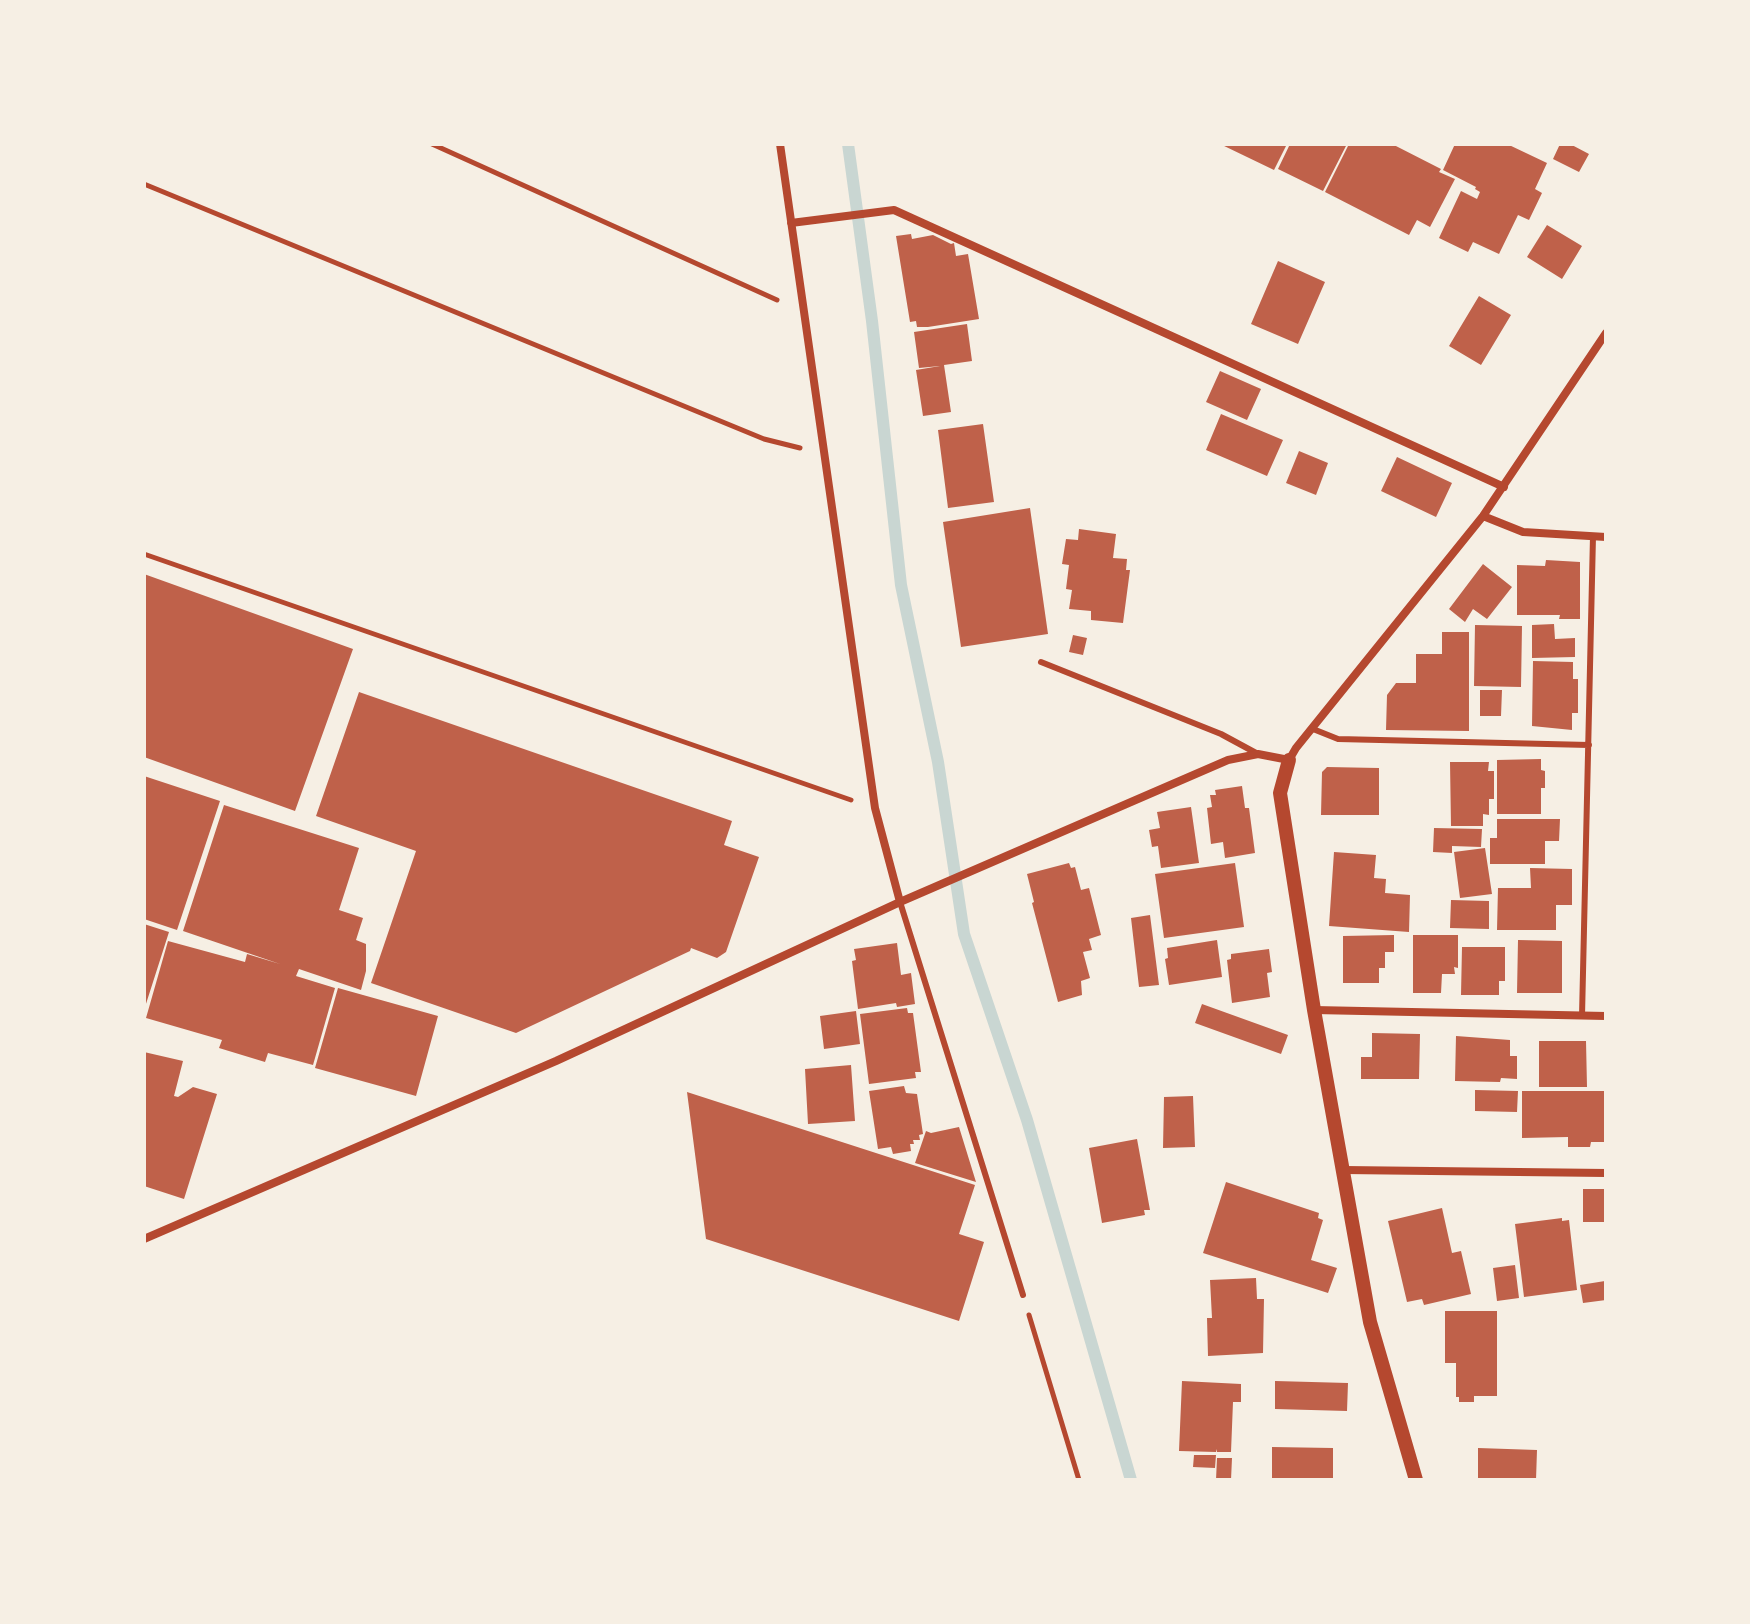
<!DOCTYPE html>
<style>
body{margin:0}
#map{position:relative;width:1750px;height:1624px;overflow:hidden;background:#f6efe4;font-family:"Alegreya Sans",sans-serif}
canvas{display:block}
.frame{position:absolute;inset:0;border:146px solid #f6efe4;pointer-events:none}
</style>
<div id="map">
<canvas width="1750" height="1624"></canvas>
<div class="frame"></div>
</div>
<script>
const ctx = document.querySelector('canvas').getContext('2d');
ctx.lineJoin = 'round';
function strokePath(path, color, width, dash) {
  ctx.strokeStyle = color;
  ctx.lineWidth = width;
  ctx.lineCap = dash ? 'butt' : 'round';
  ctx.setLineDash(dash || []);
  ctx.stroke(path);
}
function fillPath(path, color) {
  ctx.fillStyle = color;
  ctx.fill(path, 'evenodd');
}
strokePath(new Path2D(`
 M 848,144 L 872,321 L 901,585 L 938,762 L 964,934 L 1027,1120 L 1131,1480`), '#c9d6d2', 12);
fillPath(new Path2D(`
 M 1220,144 L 1287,144 L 1274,170 Z
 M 1290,144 L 1347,144 L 1323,191 L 1278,169 Z
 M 1349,144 L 1392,144 L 1441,169 L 1439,172 L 1455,179 L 1430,227 L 1417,220 L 1409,235 L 1325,192 Z
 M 1455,144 L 1507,144 L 1547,163 L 1535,189 L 1542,193 L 1529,220 L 1518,215 L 1499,254 L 1473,242 L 1468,252 L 1439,238 L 1461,191 L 1477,199 L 1480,192 L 1475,189 L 1476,187 L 1443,170 Z
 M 1560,144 L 1570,144 L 1589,154 L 1579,172 L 1553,159 Z
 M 1547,225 L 1582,246 L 1562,279 L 1527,257 Z
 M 911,234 L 912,239 L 933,235 L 951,244 L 954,243 L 956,256 L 968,254 L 979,319 L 928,327 L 917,327 L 916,321 L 910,322 L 896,236 Z
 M 1278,261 L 1325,282 L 1298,344 L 1251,324 Z
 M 1479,296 L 1511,315 L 1481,365 L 1449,346 Z
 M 967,324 L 972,361 L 944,365 L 951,412 L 923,416 L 916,370 L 940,366 L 919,368 L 914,332 Z
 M 1220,371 L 1261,389 L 1247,420 L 1206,402 Z
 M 1221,414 L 1283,440 L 1267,476 L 1206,450 Z
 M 983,424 L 994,502 L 948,508 L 938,430 Z
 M 1299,451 L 1328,463 L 1316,495 L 1286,483 Z
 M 1397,457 L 1452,483 L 1436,517 L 1381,491 Z
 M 1030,508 L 1048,634 L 961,647 L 943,522 Z
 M 1079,529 L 1116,534 L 1113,558 L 1127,559 L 1126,570 L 1130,570 L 1123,623 L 1091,620 L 1091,611 L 1069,609 L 1072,590 L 1066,589 L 1069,565 L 1062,564 L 1066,539 L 1078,540 Z
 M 1546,560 L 1580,562 L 1580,619 L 1559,619 L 1560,615 L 1517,615 L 1517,565 L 1545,566 Z
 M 1483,564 L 1512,587 L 1487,619 L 1473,609 L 1465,622 L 1449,609 Z
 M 144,574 L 353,649 L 295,811 L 144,757 Z
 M 1554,624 L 1555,639 L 1575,638 L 1575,657 L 1532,658 L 1532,625 Z
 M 1475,625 L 1522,626 L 1521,687 L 1474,686 Z
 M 1442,632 L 1469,632 L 1469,731 L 1386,730 L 1387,695 L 1396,683 L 1416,683 L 1416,654 L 1442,654 Z
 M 1073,635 L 1087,638 L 1083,655 L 1069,652 Z
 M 1533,661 L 1573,662 L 1573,679 L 1578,679 L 1578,713 L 1572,713 L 1572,730 L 1532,726 Z
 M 1480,690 L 1502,690 L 1501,716 L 1480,716 Z
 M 359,692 L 732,821 L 724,845 L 759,857 L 726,952 L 717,958 L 691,948 L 690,951 L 516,1033 L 371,983 L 416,851 L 316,816 Z
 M 1541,759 L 1541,770 L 1545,771 L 1545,788 L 1541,788 L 1541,814 L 1497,814 L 1497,760 Z
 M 1450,762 L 1489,762 L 1488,771 L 1494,771 L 1494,799 L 1489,799 L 1489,815 L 1483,814 L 1483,826 L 1451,826 Z
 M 1327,767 L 1379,768 L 1379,815 L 1321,815 L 1322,772 Z
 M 144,776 L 220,801 L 177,930 L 144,919 Z
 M 1242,786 L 1245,808 L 1249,808 L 1255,853 L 1225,858 L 1223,842 L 1211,844 L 1207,808 L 1212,807 L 1210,795 L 1216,795 L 1215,790 Z
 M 224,805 L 359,848 L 339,910 L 363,918 L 356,940 L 366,944 L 366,971 L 361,990 L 299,969 L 296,976 L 335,988 L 313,1065 L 268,1053 L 265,1062 L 219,1048 L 222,1040 L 146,1018 L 168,941 L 245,962 L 247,954 L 280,964 L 183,931 Z
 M 1191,807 L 1199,863 L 1161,868 L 1158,846 L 1152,847 L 1149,830 L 1160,828 L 1157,812 Z
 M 1497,819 L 1560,819 L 1559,841 L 1545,841 L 1545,864 L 1490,864 L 1490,838 L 1497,838 Z
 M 1434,828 L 1482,829 L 1481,847 L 1452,846 L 1452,853 L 1433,852 Z
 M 1485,848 L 1492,894 L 1460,898 L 1454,852 Z
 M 1334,852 L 1376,855 L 1374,878 L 1386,879 L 1385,893 L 1410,895 L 1409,932 L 1329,926 Z
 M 1069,863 L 1071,868 L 1075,867 L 1081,890 L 1089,888 L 1101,935 L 1089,939 L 1092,950 L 1083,952 L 1090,978 L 1081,981 L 1082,995 L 1058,1002 L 1032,903 L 1034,902 L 1027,874 Z
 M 1235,863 L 1244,927 L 1164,938 L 1155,874 Z
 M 1530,868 L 1572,869 L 1572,905 L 1556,905 L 1556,930 L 1497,930 L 1498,888 L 1531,888 Z
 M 1451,900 L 1489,901 L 1489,929 L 1450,928 Z
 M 1150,915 L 1159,985 L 1139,987 L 1131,918 Z
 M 144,924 L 169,932 L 145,1007 L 144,1007 Z
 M 1394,935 L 1394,952 L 1385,952 L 1385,968 L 1379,968 L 1379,983 L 1343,983 L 1343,936 Z
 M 1413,935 L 1458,935 L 1458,968 L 1454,967 L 1455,974 L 1442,974 L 1441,993 L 1413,993 Z
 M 1217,940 L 1222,977 L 1169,985 L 1165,959 L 1168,958 L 1167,948 Z
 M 1518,940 L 1562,941 L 1562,993 L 1517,993 Z
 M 897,943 L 901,975 L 911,973 L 915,1004 L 897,1007 L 896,1003 L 858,1009 L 852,961 L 856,960 L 854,949 Z
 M 1462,947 L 1505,947 L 1505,981 L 1499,981 L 1499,995 L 1461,995 Z
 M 1269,949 L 1272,972 L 1267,973 L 1270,997 L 1232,1003 L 1227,960 L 1231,959 L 1231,954 Z
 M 338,988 L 438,1016 L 416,1096 L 315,1068 Z
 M 1202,1004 L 1288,1035 L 1281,1054 L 1195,1023 Z
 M 907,1008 L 908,1013 L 913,1013 L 921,1072 L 915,1072 L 916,1078 L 869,1084 L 860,1014 Z
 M 856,1011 L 860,1044 L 824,1049 L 820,1016 Z
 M 1372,1033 L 1420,1034 L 1419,1079 L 1361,1079 L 1361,1057 L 1372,1057 Z
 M 1456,1036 L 1510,1040 L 1510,1056 L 1517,1056 L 1517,1079 L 1501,1078 L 1500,1082 L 1455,1081 Z
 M 1539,1041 L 1586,1041 L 1587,1087 L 1539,1087 Z
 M 144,1052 L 183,1061 L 174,1096 L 178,1097 L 193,1087 L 217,1094 L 184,1199 L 144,1186 Z
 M 851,1065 L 855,1121 L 808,1124 L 805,1069 Z
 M 904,1086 L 906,1093 L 917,1094 L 923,1134 L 919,1135 L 920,1140 L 913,1140 L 914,1144 L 910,1144 L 911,1151 L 893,1154 L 891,1147 L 878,1149 L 869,1091 Z
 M 1475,1090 L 1518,1091 L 1517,1112 L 1475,1111 Z
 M 1522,1091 L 1606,1091 L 1606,1142 L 1591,1142 L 1590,1147 L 1568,1147 L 1568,1137 L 1522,1138 Z
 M 687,1092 L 975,1185 L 959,1234 L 984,1242 L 959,1321 L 706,1239 Z
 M 1193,1096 L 1195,1147 L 1163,1148 L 1164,1097 Z
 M 959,1127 L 976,1182 L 915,1163 L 926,1131 L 931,1133 Z
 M 1137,1139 L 1150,1210 L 1144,1210 L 1145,1215 L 1102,1223 L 1089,1148 Z
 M 1226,1182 L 1319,1213 L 1318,1218 L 1323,1220 L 1311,1260 L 1337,1268 L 1328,1293 L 1203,1253 Z
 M 1583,1189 L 1606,1189 L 1606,1222 L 1583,1222 Z
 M 1442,1208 L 1452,1253 L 1461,1251 L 1471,1294 L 1424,1305 L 1422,1299 L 1407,1302 L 1388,1221 Z
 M 1562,1218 L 1562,1221 L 1569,1220 L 1577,1290 L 1524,1297 L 1515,1224 Z
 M 1515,1265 L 1519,1298 L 1497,1301 L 1493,1268 Z
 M 1256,1278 L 1257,1299 L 1264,1299 L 1263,1353 L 1208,1356 L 1207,1318 L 1212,1318 L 1210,1280 Z
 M 1605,1281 L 1606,1300 L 1583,1303 L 1580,1285 Z
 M 1445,1311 L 1497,1311 L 1497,1396 L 1474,1396 L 1474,1402 L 1459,1402 L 1459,1397 L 1456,1397 L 1456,1363 L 1445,1363 Z
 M 1182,1381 L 1241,1384 L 1241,1402 L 1233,1402 L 1231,1452 L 1217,1452 L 1216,1449 L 1216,1452 L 1179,1451 Z
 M 1275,1381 L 1348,1383 L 1347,1411 L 1275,1409 Z
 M 1272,1447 L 1333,1448 L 1333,1480 L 1272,1480 Z
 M 1478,1448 L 1537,1450 L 1536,1480 L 1478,1479 Z
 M 1194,1455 L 1216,1455 L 1215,1468 L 1193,1467 Z
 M 1217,1458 L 1232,1458 L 1231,1480 L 1216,1480 Z`), '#bf614a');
strokePath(new Path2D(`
 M 432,144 L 777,300
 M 144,184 L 764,439 L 800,448
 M 144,554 L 851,800
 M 1029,1315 L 1079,1480`), '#b5482f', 5);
strokePath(new Path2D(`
 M 1041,662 L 1221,734 L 1258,754
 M 1313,729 L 1338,739 L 1589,745
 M 900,902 L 1023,1295
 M 1582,1016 L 1593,536`), '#b5482f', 6);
strokePath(new Path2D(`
 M 780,144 L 875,808 L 900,902
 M 791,223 L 894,210 L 1504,487
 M 1483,516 L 1523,532 L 1606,537
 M 1314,1010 L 1606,1016
 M 1344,1170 L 1606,1173
 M 144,1239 L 556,1061 L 900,902 L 1228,760 L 1258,754 L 1289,760 L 1296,748 L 1483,516 L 1606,333`), '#b5482f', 8);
strokePath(new Path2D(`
 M 1289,760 L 1280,793 L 1314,1010 L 1370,1322 L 1416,1480`), '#b5482f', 14);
</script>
